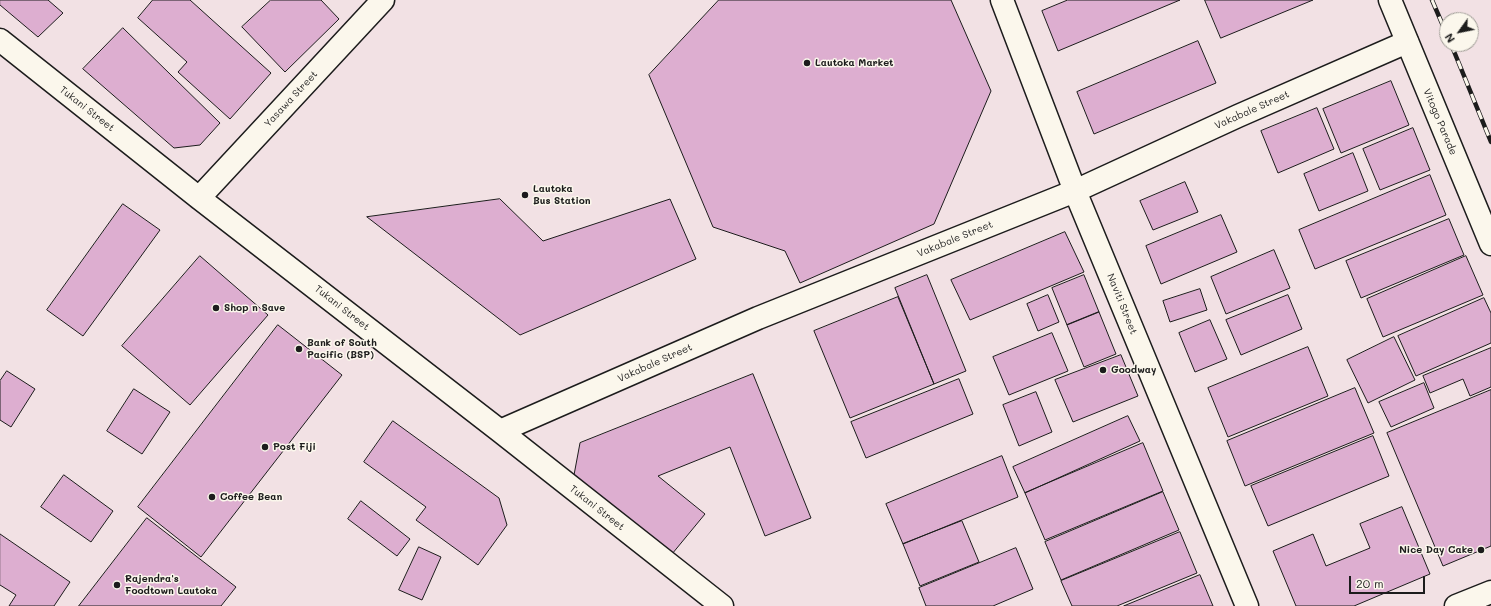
<!DOCTYPE html>
<style>
body{margin:0}
#map{position:relative;width:1491px;height:606px;overflow:hidden;background:#f2e1e4;font-family:Mali,sans-serif}
canvas{display:block}
.north{position:absolute;left:1439px;top:12px;width:40px;height:40px;box-sizing:border-box;background:#fbf7ec;border:1px solid #a29f99;border-radius:50%;rotate:237deg;font-size:11px;font-weight:700;line-height:16px;text-align:center;color:#1c1c1c}
.north::after{content:'';display:block;margin:auto;width:14px;height:18px;background:#1c1c1c;clip-path:polygon(50% 0,100% 100%,50% 72%,0 100%)}
.scale{position:absolute;left:1349px;top:576px;width:76px;height:18px;box-sizing:border-box;border:2px solid #1c1c1c;border-top:0;padding-left:5px;font-size:12px;line-height:14px;white-space:nowrap;color:#1c1c1c;-webkit-text-stroke:3px #fbf7ec;paint-order:stroke}
</style>
<div id="map">
<canvas width="1491" height="606"></canvas>
<div class="north">N</div>
<div class="scale">20 m</div>
</div>
<script>
const ctx = document.querySelector('canvas').getContext('2d');
ctx.lineJoin = 'round';
function fillPath(path, color) {
  ctx.fillStyle = color;
  ctx.fill(path, 'evenodd');
}
function strokePath(path, color, width, dash) {
  ctx.strokeStyle = color;
  ctx.lineWidth = width;
  ctx.lineCap = dash ? 'butt' : 'round';
  ctx.setLineDash(dash || []);
  ctx.stroke(path);
}
function drawText(font, color, halo, rows, align = 'center') {
  ctx.font = font + ' Mali,sans-serif';
  ctx.lineWidth = 3;
  ctx.setLineDash([]);
  ctx.textBaseline = 'middle';
  ctx.strokeStyle = halo;
  ctx.fillStyle = color;
  for (const [text, x, y, turn = 0] of rows) {
    ctx.save();
    ctx.translate(x, y);
    ctx.rotate((+turn || 0) * Math.PI / 180);
    ctx.textAlign = isNaN(turn) ? turn : align;
    if (halo) ctx.strokeText(text, 0, 0);
    ctx.fillText(text, 0, 0);
    ctx.restore();
  }
}
const building = new Path2D(`
 M 0,0 L 48,0 L 63,13 L 38,37 L 0,5 Z
 M 153,0 L 190,0 L 271,73 L 230,119 L 178,72 L 187,62 L 138,18 Z
 M 271,0 L 321,0 L 339,19 L 285,72 L 242,27 Z
 M 719,0 L 951,0 L 991,91 L 934,224 L 800,283 L 785,251 L 713,227 L 649,75 Z
 M 1068,0 L 1180,0 L 1058,51 L 1042,11 Z
 M 1205,0 L 1313,0 L 1221,38 Z
 M 123,28 L 220,123 L 200,145 L 174,148 L 83,69 Z
 M 1198,41 L 1216,83 L 1094,134 L 1077,92 Z
 M 1391,81 L 1409,125 L 1341,153 L 1323,109 Z
 M 1317,108 L 1334,149 L 1278,173 L 1261,131 Z
 M 1413,128 L 1430,170 L 1380,190 L 1363,149 Z
 M 1353,153 L 1368,191 L 1319,211 L 1304,174 Z
 M 1430,175 L 1446,215 L 1315,269 L 1299,230 Z
 M 1185,182 L 1198,212 L 1153,230 L 1140,201 Z
 M 500,199 L 543,241 L 670,199 L 696,259 L 520,335 L 367,217 Z
 M 123,204 L 160,230 L 83,336 L 47,310 Z
 M 1221,215 L 1237,252 L 1161,284 L 1146,246 Z
 M 1449,219 L 1464,255 L 1361,298 L 1346,261 Z
 M 1065,232 L 1084,272 L 970,320 L 951,280 Z
 M 1274,250 L 1290,288 L 1226,314 L 1211,277 Z
 M 200,256 L 268,315 L 190,405 L 122,346 Z
 M 1466,256 L 1483,295 L 1383,337 L 1367,299 Z
 M 927,275 L 966,371 L 934,384 L 895,288 Z
 M 1084,275 L 1099,312 L 1067,325 L 1052,288 Z
 M 1200,289 L 1207,310 L 1170,322 L 1163,301 Z
 M 1048,295 L 1059,322 L 1038,331 L 1027,304 Z
 M 1288,295 L 1302,329 L 1241,355 L 1226,320 Z
 M 898,297 L 934,384 L 850,418 L 814,331 Z
 M 1484,298 L 1491,313 L 1491,343 L 1416,376 L 1398,336 Z
 M 1099,312 L 1116,354 L 1084,367 L 1067,325 Z
 M 1210,320 L 1227,359 L 1195,372 L 1179,333 Z
 M 278,325 L 342,375 L 201,557 L 138,507 Z
 M 1052,333 L 1068,371 L 1009,395 L 993,357 Z
 M 1394,337 L 1415,380 L 1368,403 L 1347,360 Z
 M 1308,347 L 1328,396 L 1228,437 L 1208,388 Z
 M 1491,348 L 1491,387 L 1470,396 L 1463,379 L 1430,393 L 1423,376 Z
 M 1121,355 L 1138,396 L 1073,422 L 1055,380 Z
 M 7,371 L 35,389 L 11,427 L 0,420 L 0,381 Z
 M 753,374 L 811,518 L 765,536 L 730,447 L 658,476 L 705,514 L 672,554 L 574,475 L 580,443 Z
 M 959,379 L 973,414 L 866,458 L 851,422 Z
 M 1424,383 L 1434,408 L 1391,427 L 1379,402 Z
 M 1355,388 L 1374,433 L 1245,486 L 1227,441 Z
 M 134,389 L 170,412 L 142,454 L 107,431 Z
 M 1491,390 L 1491,546 L 1443,566 L 1387,433 Z
 M 1036,392 L 1052,432 L 1019,446 L 1003,405 Z
 M 1128,416 L 1140,441 L 1025,493 L 1013,467 Z
 M 393,421 L 499,498 L 507,525 L 478,565 L 416,520 L 426,507 L 364,462 Z
 M 1373,436 L 1389,476 L 1268,526 L 1251,486 Z
 M 1143,443 L 1163,491 L 1045,540 L 1025,493 Z
 M 1002,456 L 1018,497 L 903,544 L 886,504 Z
 M 64,475 L 113,511 L 91,542 L 41,507 Z
 M 1163,492 L 1179,530 L 1061,580 L 1045,542 Z
 M 361,501 L 410,539 L 397,556 L 348,519 Z
 M 1402,507 L 1430,574 L 1354,606 L 1296,606 L 1273,551 L 1313,534 L 1326,566 L 1370,548 L 1360,524 Z
 M 147,518 L 236,587 L 221,606 L 79,606 Z
 M 962,521 L 979,562 L 920,586 L 903,544 Z
 M 1180,532 L 1197,573 L 1117,606 L 1072,606 L 1061,581 Z
 M 0,534 L 70,582 L 54,606 L 9,606 L 16,595 L 0,585 Z
 M 419,547 L 441,557 L 422,600 L 399,590 Z
 M 1016,548 L 1033,589 L 993,606 L 926,606 L 919,588 Z
 M 1200,575 L 1213,606 L 1124,606 Z`);
fillPath(building, '#ddaed0');
strokePath(building, '#1c1c1c', 1);
const minor = new Path2D(`
 M 0,40 L 199,198 L 500,431 L 722,606
 M 199,198 L 383,0
 M 500,431 L 758,318 L 1075,191 L 1238,116 L 1407,42
 M 1456,606 L 1491,592`);
const major = new Path2D(`
 M 1002,0 L 1075,191 L 1247,606
 M 1390,0 L 1491,244`);
strokePath(minor, '#1c1c1c', 25);
strokePath(major, '#1c1c1c', 25);
strokePath(minor, '#fbf7ec', 22);
strokePath(major, '#fbf7ec', 22);
const rail = new Path2D(`
 M 1432,0 L 1447,35
 M 1451,44 L 1491,142`);
strokePath(rail, '#1c1c1c', 4.5);
strokePath(rail, '#fbf7ec', 3, [9]);
for (const [x, y, r, color] of [
 [807,63,4,"#1c1c1c"],
 [525,195,4,"#1c1c1c"],
 [216,308,4,"#1c1c1c"],
 [299,349,4,"#1c1c1c"],
 [1103,370,4,"#1c1c1c"],
 [265,447,4,"#1c1c1c"],
 [212,497,4,"#1c1c1c"],
 [1481,550,4,"#1c1c1c"],
 [117,585,4,"#1c1c1c"]
]) {
  const dot = new Path2D();
  dot.arc(x, y, r, 0, 2 * Math.PI);
  ctx.fillStyle = color;
  ctx.fill(dot);
  strokePath(dot, '#fbf7ec', 1.5);
}
drawText('bold 10px', '#1c1c1c', '#fbf7ec', [
 ["Lautoka Market",815,63],
 ["Lautoka",533,189],
 ["Bus Station",533,201],
 ["Shop n Save",224,308],
 ["Bank of South",307,343],
 ["Pacific (BSP)",307,355],
 ["Goodway",1111,370],
 ["Post Fiji",273,447],
 ["Coffee Bean",220,497],
 ["Nice Day Cake",1473,550,"right"],
 ["Rajendra's",125,579],
 ["Foodtown Lautoka",125,591]
], 'left');
drawText('10px', '#1c1c1c', '#fbf7ec', [
 ["Yasawa Street",291,99,-47],
 ["Tukani Street",87,109,38],
 ["Vakabale Street",1252,110,-24],
 ["Vitogo Parade",1440,122,67],
 ["Vakabale Street",955,239,-22],
 ["Naviti Street",1122,304,68],
 ["Tukani Street",342,308,38],
 ["Vakabale Street",655,363,-24],
 ["Tukani Street",597,508,38]
]);
</script>
